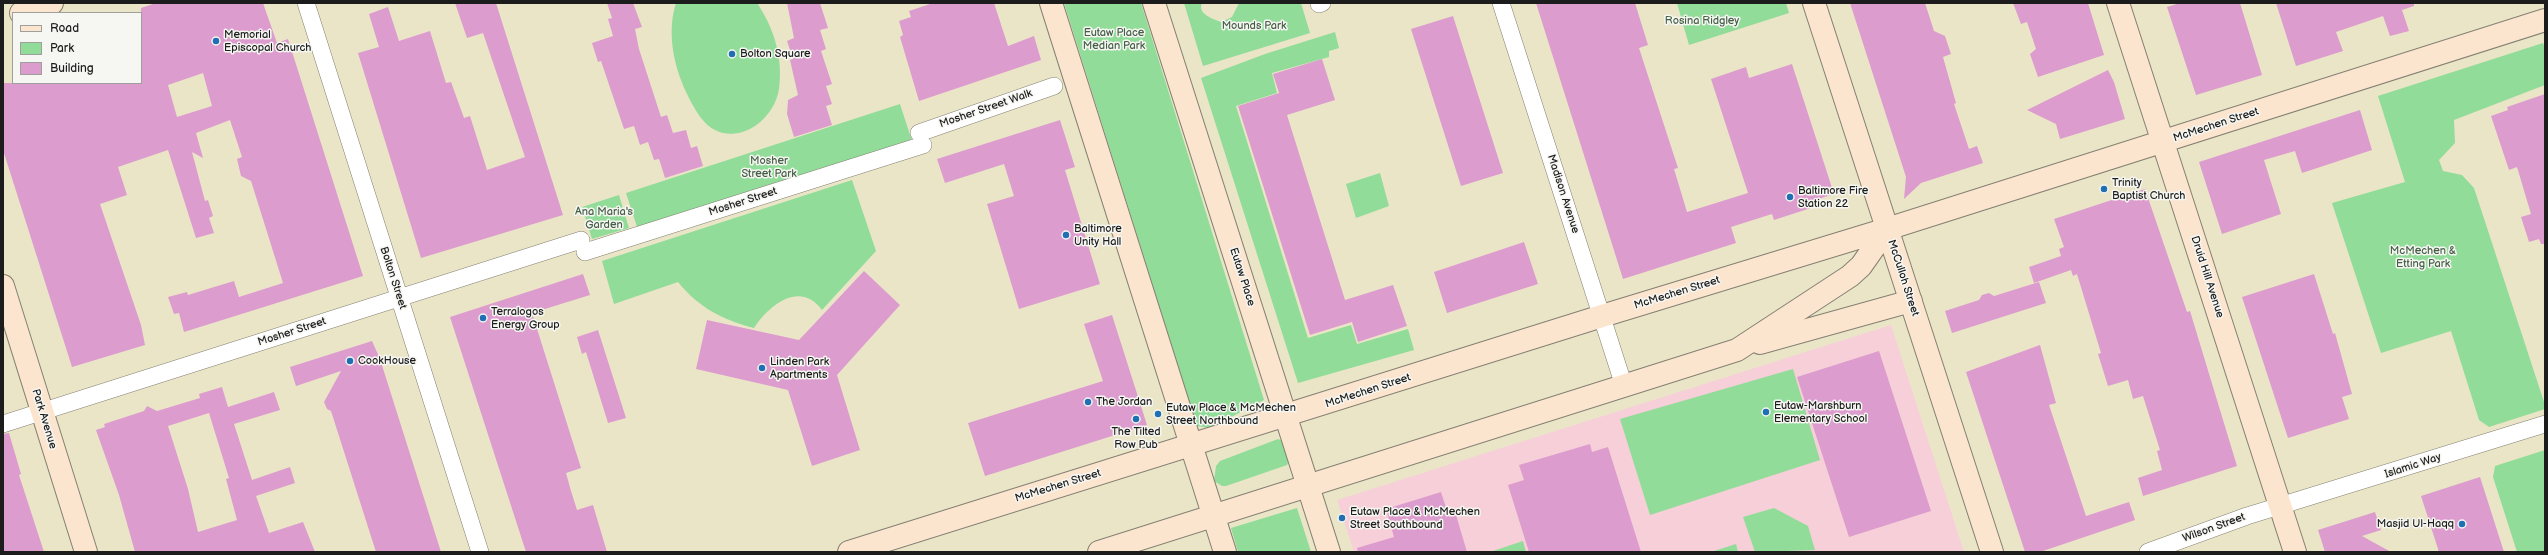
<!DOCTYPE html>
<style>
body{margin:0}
#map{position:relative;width:2548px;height:555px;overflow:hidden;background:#ebe5c8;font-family:"Balsamiq Sans",sans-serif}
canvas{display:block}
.frame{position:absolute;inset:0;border:4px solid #1c1c1c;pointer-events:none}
.legend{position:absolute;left:12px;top:12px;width:130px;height:72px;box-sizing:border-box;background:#f6f6f2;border:1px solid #9f9f9c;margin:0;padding:5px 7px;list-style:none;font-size:12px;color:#1c1c1c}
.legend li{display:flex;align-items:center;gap:8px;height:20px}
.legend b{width:20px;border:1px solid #9f9f9c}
</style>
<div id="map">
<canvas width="2548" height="555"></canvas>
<div class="frame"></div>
<ul class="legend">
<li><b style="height:5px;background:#fbe5cf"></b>Road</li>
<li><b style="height:11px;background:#90dc98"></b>Park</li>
<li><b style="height:11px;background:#dc9cce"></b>Building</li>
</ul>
</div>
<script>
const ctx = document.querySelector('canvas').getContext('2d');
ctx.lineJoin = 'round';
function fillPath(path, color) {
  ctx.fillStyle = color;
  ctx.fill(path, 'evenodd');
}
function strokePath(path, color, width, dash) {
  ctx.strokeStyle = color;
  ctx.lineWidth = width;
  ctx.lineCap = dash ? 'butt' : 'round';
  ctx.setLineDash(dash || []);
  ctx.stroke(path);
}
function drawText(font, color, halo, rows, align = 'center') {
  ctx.font = font + ' "Balsamiq Sans",sans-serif';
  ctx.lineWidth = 3;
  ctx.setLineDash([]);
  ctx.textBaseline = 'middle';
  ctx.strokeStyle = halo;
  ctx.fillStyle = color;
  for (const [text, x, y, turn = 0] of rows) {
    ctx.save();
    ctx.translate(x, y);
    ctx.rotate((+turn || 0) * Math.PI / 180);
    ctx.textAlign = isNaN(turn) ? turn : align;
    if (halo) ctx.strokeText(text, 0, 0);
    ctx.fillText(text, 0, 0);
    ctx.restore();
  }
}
fillPath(new Path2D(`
 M 1891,325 L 1964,552 L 1354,552 L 1337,500 Z`), '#f6cfd8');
fillPath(new Path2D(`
 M 676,3 L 757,3 L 759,6 C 775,31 783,59 779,89 C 773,126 727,152 701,118 C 693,107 686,93 681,80 C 672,56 668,28 676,3 Z
 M 1064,3 L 1141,3 L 1264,400 L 1210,428 L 1197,426 Z
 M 1184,3 L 1202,3 C 1197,14 1213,19 1221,22 L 1232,17 L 1239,3 L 1301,3 L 1310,33 L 1203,66 Z
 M 1677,3 L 1786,3 L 1789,13 L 1689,45 Z
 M 1335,32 L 1339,48 L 1329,51 L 1329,57 L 1272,73 L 1277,93 L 1236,106 L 1308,338 L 1351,325 L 1357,344 L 1408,329 L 1414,350 L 1298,383 L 1201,78 L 1265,54 Z
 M 2543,43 L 2545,48 L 2545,85 L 2454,120 L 2455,143 L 2439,160 L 2443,171 L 2462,175 L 2474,188 L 2545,405 L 2545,409 L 2489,427 L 2479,420 L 2451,331 L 2381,353 L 2332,203 L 2405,182 L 2378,96 Z
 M 900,104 L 912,141 L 638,230 L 626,193 Z
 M 1380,173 L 1389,206 L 1356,218 L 1346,184 Z
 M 852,180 L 876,251 L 822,310 C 800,280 769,305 754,328 C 723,320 699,308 678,282 L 614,304 L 602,261 Z
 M 619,195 L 629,228 L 592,239 L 582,207 Z
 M 1793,369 L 1820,460 L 1650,515 L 1620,419 Z
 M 1278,439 L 1283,441 L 1289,461 L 1287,465 L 1226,486 L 1222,486 L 1214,481 L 1216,466 L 1220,461 Z
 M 2545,450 L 2545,552 L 2517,552 L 2493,477 L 2495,466 Z
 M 1297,508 L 1311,552 L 1238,552 L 1231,528 Z
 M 1774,508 L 1808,526 L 1815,550 L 1755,552 L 1743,517 Z
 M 1523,541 L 1526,552 L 1490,552 Z
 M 1736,544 L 1738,552 L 1711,552 Z`), '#90dc98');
fillPath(new Path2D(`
 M 156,3 L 263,3 L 277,43 L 288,39 L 363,276 L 184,332 L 179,313 L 174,314 L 168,297 L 187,292 L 188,295 L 234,281 L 239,297 L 283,283 L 251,181 L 241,176 L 237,159 L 242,157 L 230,120 L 196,133 L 203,158 L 192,152 L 205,201 L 208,200 L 213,216 L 209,218 L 214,233 L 196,238 L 168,150 L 118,167 L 127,195 L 100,204 L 141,325 L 145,345 L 72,367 L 3,150 L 3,83 L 141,83 L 141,8 ZM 203,73 L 212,106 L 177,117 L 168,85 Z
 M 455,3 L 496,3 L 563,215 L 421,258 L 358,53 L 379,47 L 369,14 L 388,7 L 399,41 L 430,31 L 446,83 L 451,82 L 464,118 L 470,116 L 487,170 L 525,157 L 483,33 L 467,38 Z
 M 607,3 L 633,3 L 642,27 L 635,29 L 639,49 L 661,117 L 667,115 L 673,133 L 686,130 L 691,148 L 697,146 L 703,166 L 665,178 L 659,159 L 654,160 L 648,142 L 640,145 L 634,126 L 624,129 L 601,61 L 598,62 L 592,43 L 613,36 L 608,19 L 612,18 Z
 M 787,3 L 820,3 L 828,28 L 820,30 L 826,49 L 821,51 L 832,84 L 826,86 L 832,104 L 826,106 L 832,125 L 794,137 L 787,114 L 788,100 L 798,95 L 790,60 L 793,59 L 787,41 L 794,38 Z
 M 933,3 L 994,3 L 1008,46 L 1034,36 L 1041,60 L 919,101 L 900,37 L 903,35 L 899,21 L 911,17 L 909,11 Z
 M 1536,3 L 1635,3 L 1648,45 L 1639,48 L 1678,168 L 1674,169 L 1687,212 L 1748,193 L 1711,79 L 1746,67 L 1749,78 L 1792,64 L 1834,194 L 1812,201 L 1814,207 L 1774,220 L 1772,214 L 1731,227 L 1736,243 L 1623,279 Z
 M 1850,3 L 1925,3 L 1934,31 L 1945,36 L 1951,54 L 1943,57 L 1956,103 L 1954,104 L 1969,149 L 1977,146 L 1983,163 L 1921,183 L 1904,199 L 1906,177 Z
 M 2013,3 L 2088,3 L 2104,55 L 2038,77 L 2030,54 L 2036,49 L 2027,22 L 2021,24 Z
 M 2180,3 L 2240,3 L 2262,75 L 2196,95 L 2167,7 Z
 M 2276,3 L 2414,3 L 2414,6 L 2402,10 L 2409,31 L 2390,36 L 2383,16 L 2336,32 L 2343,51 L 2296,66 Z
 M 1453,16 L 1503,173 L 1461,186 L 1411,29 Z
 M 1322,59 L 1335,100 L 1287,115 L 1345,300 L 1393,285 L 1407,326 L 1358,342 L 1352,322 L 1310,335 L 1238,106 L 1279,93 L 1273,74 Z
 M 2108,70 L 2114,82 L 2125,119 L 2060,139 L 2056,124 L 2027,110 Z
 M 2545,94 L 2545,244 L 2541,244 L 2539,239 L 2529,242 L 2521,217 L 2531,214 L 2517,167 L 2509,170 L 2491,116 L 2508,110 L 2507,107 Z
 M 2360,110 L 2372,150 L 2302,173 L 2295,151 L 2264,160 L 2281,214 L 2222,234 L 2199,162 Z
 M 1060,120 L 1075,167 L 1065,170 L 1100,284 L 1019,309 L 987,204 L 1014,196 L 1004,164 L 945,183 L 937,159 Z
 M 2145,189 L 2187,312 L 2190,311 L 2237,466 L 2143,496 L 2138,478 L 2162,470 L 2157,451 L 2160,450 L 2143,396 L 2133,399 L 2128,380 L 2108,386 L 2098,354 L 2101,353 L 2077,274 L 2073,276 L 2071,270 L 2034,283 L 2029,267 L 2061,256 L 2059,249 L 2064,247 L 2054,219 Z
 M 1524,242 L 1538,284 L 1447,313 L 1434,272 Z
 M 864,271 L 900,305 L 837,375 L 860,450 L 812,466 L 788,390 L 696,369 L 707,320 L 799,340 Z
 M 583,274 L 590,295 L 532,313 L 581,468 L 566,473 L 571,491 L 577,510 L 593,505 L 607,552 L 526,552 L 450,317 Z
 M 2314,274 L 2333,334 L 2335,333 L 2352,394 L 2342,397 L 2349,419 L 2288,438 L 2242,297 Z
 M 2039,282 L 2046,303 L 1952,333 L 1945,311 L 1979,300 L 1982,295 L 1989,293 L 1994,296 Z
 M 1112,315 L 1147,425 L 985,476 L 968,423 L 1103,381 L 1084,324 Z
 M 598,330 L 626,418 L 608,423 L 586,352 L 582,354 L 577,337 Z
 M 372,341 L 380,359 L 441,552 L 376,552 L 331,411 L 327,409 L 324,402 L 341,371 L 296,386 L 290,367 Z
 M 2040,345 L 2056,403 L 2049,405 L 2086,516 L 2129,502 L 2135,520 L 2040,552 L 2025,552 L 1966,372 Z
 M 1879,351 L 1931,511 L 1849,537 L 1797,377 Z
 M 222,387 L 228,407 L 274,392 L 280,410 L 234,424 L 252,480 L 290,467 L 295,483 L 256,496 L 269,533 L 303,522 L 315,552 L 135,552 L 119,495 L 96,430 L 105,427 L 104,424 L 144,411 L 147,406 L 157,411 L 200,398 L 199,394 ZM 209,413 L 229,478 L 226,479 L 237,520 L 198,532 L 188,489 L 168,426 Z
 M 9,433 L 21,474 L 19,475 L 44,552 L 3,552 L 3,434 Z
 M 1590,444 L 1592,452 L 1608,447 L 1641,552 L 1529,552 L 1508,485 L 1524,480 L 1519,465 Z
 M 2480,477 L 2504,552 L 2439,552 L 2421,496 Z
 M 1441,492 L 1449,517 L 1456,515 L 1467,552 L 1358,552 L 1357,548 L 1394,537 L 1386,509 Z
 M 2375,512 L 2381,530 L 2362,536 L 2391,552 L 2325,552 L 2318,530 Z`), '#dc9cce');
const street = new Path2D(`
 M 306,3 L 480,552
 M 1501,3 L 1624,386
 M 1319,4 L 1322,3
 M 919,133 L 1054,86
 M 585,252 L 923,145
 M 3,424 L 581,240
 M 2148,552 L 2247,516 L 2545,424`);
const secondary = new Path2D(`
 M 1051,3 L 1225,552
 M 1154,3 L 1329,552
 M 1814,3 L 1992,552
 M 2118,3 L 2295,552
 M 21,13 L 52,3
 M 3,286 L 86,552
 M 1760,343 L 1911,301
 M 849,552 L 1602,316 L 1887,229 L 2545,20
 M 1099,552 L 1737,350 L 1850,276 L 1861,266 L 1887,229`);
strokePath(street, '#848072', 18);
strokePath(secondary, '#848072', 24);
strokePath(street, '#fff', 17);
strokePath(secondary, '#fbe5cf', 22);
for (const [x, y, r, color] of [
 [216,41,4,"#1f6fb2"],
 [732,54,4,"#1f6fb2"],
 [2104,189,4,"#1f6fb2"],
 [1790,197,4,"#1f6fb2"],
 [1066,235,4,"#1f6fb2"],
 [483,318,4,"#1f6fb2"],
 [350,361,4,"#1f6fb2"],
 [762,368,4,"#1f6fb2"],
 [1088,402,4,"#1f6fb2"],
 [1766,412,4,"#1f6fb2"],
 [1158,414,4,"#1f6fb2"],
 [1136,419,4,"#1f6fb2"],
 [1342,518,4,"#1f6fb2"],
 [2462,524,4,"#1f6fb2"]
]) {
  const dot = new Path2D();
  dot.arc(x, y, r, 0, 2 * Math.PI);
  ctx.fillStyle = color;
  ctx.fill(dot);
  strokePath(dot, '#f6f6f2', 1.5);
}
drawText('11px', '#455f47', '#f6f6f2', [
 ["Rosina Ridgley",1702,21],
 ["Mounds Park",1254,26],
 ["Eutaw Place",1114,33],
 ["Median Park",1114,46],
 ["Mosher",769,161],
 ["Street Park",769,174],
 ["Ana Maria's",604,212],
 ["Garden",604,225],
 ["McMechen &",2423,251],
 ["Etting Park",2423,264]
]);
drawText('11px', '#1c1c1c', '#f6f6f2', [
 ["Memorial",224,35],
 ["Episcopal Church",224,48],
 ["Bolton Square",740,54],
 ["Trinity",2112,183],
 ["Baptist Church",2112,196],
 ["Baltimore Fire",1798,191],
 ["Station 22",1798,204],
 ["Baltimore",1074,229],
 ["Unity Hall",1074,242],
 ["Terralogos",491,312],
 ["Energy Group",491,325],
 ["CookHouse",358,361],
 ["Linden Park",770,362],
 ["Apartments",770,375],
 ["The Jordan",1096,402],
 ["Eutaw-Marshburn",1774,406],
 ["Elementary School",1774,419],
 ["Eutaw Place & McMechen",1166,408],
 ["Street Northbound",1166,421],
 ["The Tilted",1136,432,"center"],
 ["Row Pub",1136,445,"center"],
 ["Eutaw Place & McMechen",1350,512],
 ["Street Southbound",1350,525],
 ["Masjid Ul-Haqq",2454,524,"right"]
], 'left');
drawText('11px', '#1c1c1c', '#f6f6f2', [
 ["Mosher Street Walk",986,109,-19],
 ["McMechen Street",2216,125,-18],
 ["Madison Avenue",1563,194,72],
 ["Mosher Street",743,202,-18],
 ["Eutaw Place",1242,277,72],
 ["Druid Hill Avenue",2207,277,72],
 ["Bolton Street",393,278,72],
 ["McCulloh Street",1903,278,72],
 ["McMechen Street",1677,293,-17],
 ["Mosher Street",292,332,-18],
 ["McMechen Street",1368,391,-18],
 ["Park Avenue",44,419,73],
 ["Islamic Way",2413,466,-18],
 ["McMechen Street",1058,486,-17],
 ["Wilson Street",2214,528,-20]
]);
</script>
